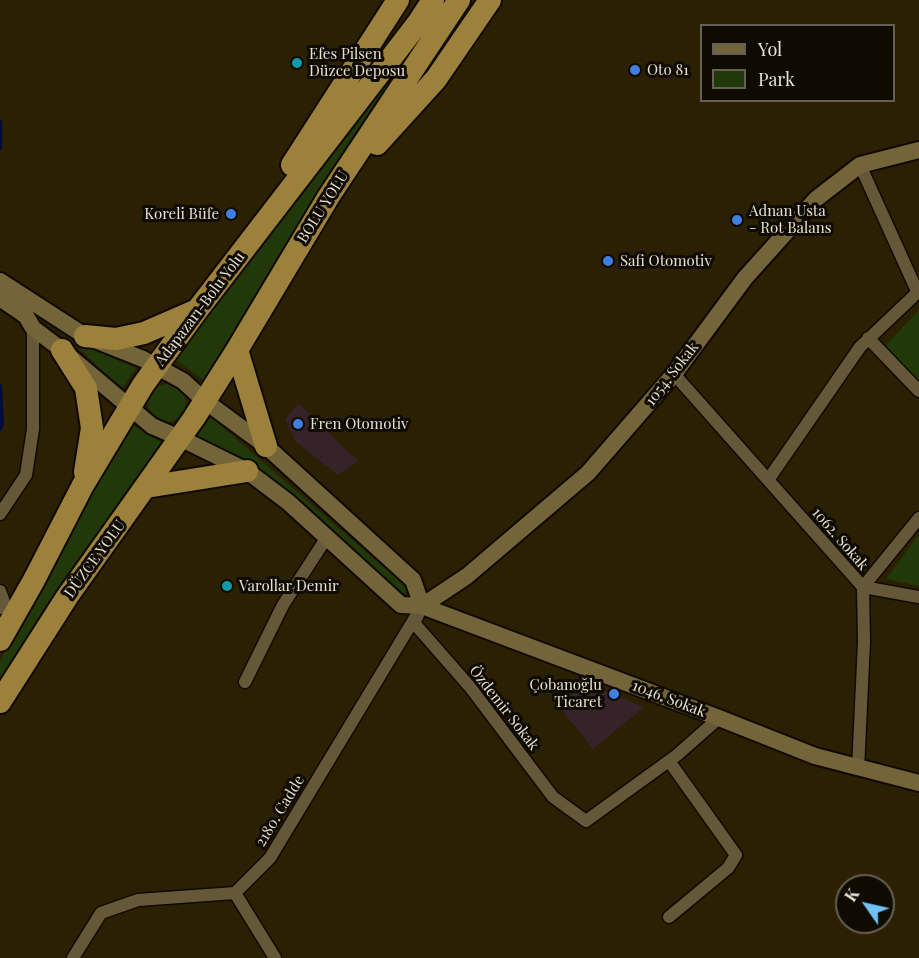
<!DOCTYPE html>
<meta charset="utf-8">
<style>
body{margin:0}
#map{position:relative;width:919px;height:958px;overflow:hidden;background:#2b2001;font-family:"Playfair Display",serif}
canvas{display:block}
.legend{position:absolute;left:700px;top:24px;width:195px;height:78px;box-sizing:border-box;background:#0f0b02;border:2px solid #656054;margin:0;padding:8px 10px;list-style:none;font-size:18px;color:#e7e0cf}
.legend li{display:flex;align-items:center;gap:12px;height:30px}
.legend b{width:30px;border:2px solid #656054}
.north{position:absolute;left:835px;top:874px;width:60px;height:60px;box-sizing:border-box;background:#0f0b02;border:2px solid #656054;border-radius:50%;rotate:304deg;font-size:16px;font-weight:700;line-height:24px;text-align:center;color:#e7e0cf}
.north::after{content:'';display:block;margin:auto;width:21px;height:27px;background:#70c1f4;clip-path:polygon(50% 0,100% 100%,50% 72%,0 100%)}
</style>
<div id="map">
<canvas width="919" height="958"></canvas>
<ul class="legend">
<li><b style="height:8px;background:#74643a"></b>Yol</li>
<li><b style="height:16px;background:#213809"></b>Park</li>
</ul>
<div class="north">K</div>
</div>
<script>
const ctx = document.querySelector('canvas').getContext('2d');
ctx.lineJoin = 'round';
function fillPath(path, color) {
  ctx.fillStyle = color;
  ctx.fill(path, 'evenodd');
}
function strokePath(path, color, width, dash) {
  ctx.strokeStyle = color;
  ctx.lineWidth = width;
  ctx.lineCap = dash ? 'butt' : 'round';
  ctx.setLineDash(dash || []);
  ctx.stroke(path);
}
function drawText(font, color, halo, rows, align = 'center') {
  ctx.font = font + ' "Playfair Display",serif';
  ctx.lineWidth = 6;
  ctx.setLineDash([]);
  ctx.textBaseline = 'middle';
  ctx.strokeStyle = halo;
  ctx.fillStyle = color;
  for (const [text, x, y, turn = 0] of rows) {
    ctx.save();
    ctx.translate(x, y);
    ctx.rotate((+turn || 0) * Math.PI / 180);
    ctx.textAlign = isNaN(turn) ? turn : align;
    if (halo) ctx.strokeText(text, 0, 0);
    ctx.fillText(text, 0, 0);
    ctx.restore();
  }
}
fillPath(new Path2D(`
 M 298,403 L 358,461 L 338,475 L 295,441 L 285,420 Z
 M 586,683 L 644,707 L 593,749 L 558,705 Z`), '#352329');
fillPath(new Path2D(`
 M 397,71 L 287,243 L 209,384 L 171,357 Z
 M 919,310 L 919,384 L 884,347 Z
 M 71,340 L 136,368 L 121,390 Z
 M148 403a19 19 0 1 1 38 0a19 19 0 1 1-38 0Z
 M 211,417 L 409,589 L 404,595 L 297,498 L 247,461 L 196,436 Z
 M 128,422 L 166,445 L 87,550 L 0,684 L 0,660 Z
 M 919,534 L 919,586 L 886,579 Z`), '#213809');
strokePath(new Path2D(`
 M 0,122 L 0,148
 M 0,386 L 2,424 L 0,429`), '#000d3d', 4);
const street = new Path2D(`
 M 860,165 L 917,291
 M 868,338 L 919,391
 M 674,374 L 863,587 L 864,642 L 858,769
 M 768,480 L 860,347 L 919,291
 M 0,514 L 26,475 L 33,429 L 33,328
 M 919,518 L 863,587 L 919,597
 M 0,591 L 4,602 L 0,608
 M 418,615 L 414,623 L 470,687 L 553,797 L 586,821 L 677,755 L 719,718
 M 245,682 L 283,605 L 327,537
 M 669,761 L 736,855 L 728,868 L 669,917
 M 235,893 L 275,958
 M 73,958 L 101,913 L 138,900 L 235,893 L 270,858 L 422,606`);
const secondary = new Path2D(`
 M 0,281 L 85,336 L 143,359 L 183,381 L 205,401 L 266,446 L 413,580 L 422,606
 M 0,298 L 26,316 L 33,328 L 62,350 L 152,426 L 180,438 L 247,471 L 288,502 L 401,605 L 422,606 L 719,718 L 815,756 L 919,783
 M 422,606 L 467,576 L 588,473 L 674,374 L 745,278 L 816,199 L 860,165 L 919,150`);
const highway = new Path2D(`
 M 377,144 L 436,79 L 490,0
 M 292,165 L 398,0
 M 85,336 L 116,339 L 144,333 L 197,310
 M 62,350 L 86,388 L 92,428 L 85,472
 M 237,350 L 266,446
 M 146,487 L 247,471
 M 0,640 L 34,580 L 83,485 L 143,385 L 198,309 L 418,23 L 433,0
 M 0,702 L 67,597 L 194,418 L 237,350 L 329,196 L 459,0`);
strokePath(street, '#110a00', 15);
strokePath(secondary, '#110a00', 20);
strokePath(highway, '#110a00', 26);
strokePath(street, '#645839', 12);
strokePath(secondary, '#74643a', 16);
strokePath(highway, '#9b813b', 22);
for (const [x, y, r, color] of [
 [297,63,6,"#0f9aa8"],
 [635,70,6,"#3f7fe0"],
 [231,214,6,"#3f7fe0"],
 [737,220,6,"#3f7fe0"],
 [608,261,6,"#3f7fe0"],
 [298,424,6,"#3f7fe0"],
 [227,586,6,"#0f9aa8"],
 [614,694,6,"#3f7fe0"]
]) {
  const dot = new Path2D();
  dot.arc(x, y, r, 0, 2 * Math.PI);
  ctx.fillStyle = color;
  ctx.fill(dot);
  strokePath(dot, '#0f0b02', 2);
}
drawText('15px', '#e7e0cf', '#0f0b02', [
 ["Efes Pilsen",309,54],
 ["Düzce Deposu",309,71],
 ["Oto 81",647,70],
 ["Adnan Usta",749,211],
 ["- Rot Balans",749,228],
 ["Koreli Büfe",219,214,"right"],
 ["Safi Otomotiv",620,261],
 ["Fren Otomotiv",310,424],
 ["Varollar Demir",239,586],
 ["Çobanoğlu",602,685,"right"],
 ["Ticaret",602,702,"right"]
], 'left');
drawText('15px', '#e7e0cf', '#0f0b02', [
 ["BOLU YOLU",323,207,-58],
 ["Adapazarı-Bolu Yolu",200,309,-53],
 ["1054. Sokak",672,374,-52],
 ["1062. Sokak",840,539,49],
 ["DÜZCE YOLU",95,559,-54],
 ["1046. Sokak",669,699,21],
 ["Özdemir Sokak",504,708,52],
 ["2180. Cadde",280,811,-59]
]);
</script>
